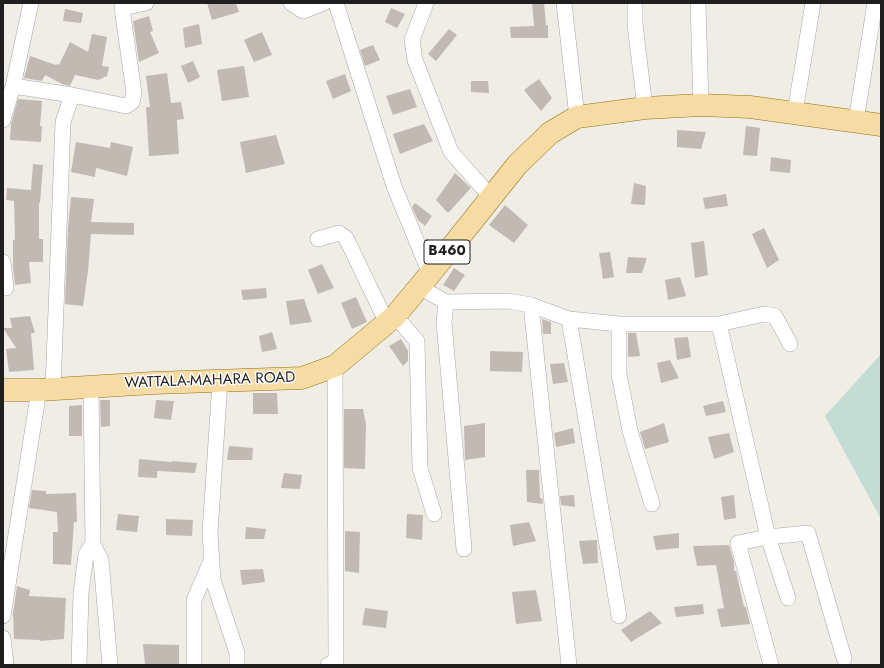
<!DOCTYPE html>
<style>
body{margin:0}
#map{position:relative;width:884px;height:668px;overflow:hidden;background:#efede6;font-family:Jost,sans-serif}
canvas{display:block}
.frame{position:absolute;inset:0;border:4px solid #1f1f1f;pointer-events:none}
</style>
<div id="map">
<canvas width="884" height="668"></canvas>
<div class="frame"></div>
</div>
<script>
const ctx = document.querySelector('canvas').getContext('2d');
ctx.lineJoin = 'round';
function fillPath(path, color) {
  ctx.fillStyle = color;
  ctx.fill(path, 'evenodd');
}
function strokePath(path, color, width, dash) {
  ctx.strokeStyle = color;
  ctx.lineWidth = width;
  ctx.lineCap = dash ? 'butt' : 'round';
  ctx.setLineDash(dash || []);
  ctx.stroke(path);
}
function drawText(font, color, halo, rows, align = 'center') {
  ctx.font = font + ' Jost,sans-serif';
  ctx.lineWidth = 3;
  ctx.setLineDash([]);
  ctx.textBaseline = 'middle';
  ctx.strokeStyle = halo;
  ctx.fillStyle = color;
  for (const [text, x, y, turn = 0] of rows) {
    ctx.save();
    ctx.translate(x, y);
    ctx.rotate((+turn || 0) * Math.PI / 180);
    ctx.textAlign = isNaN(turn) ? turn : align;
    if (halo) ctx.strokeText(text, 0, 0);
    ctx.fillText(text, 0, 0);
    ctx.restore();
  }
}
fillPath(new Path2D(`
 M 881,354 L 881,519 L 825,416 Z`), '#c4ddd4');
fillPath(new Path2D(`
 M 207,3 L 236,3 L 239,12 L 212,20 Z
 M 532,3 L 544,3 L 546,25 L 548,25 L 548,38 L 511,38 L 510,27 L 534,26 Z
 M 391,8 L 405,14 L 397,28 L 385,22 Z
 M 65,9 L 83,13 L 81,23 L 63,21 Z
 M 149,16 L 153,31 L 150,32 L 159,53 L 139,62 L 133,21 Z
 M 199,24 L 202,44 L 185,48 L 183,28 Z
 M 449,29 L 457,35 L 436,61 L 428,54 Z
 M 262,32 L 272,55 L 254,62 L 244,40 Z
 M 92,34 L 107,37 L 102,66 L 109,67 L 107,76 L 98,80 L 75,75 L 70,86 L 62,84 L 45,75 L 42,81 L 24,78 L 30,56 L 56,65 L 57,64 L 59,65 L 70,42 L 88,52 Z
 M 373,45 L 380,60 L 365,66 L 360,50 Z
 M 193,61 L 200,77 L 188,83 L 181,66 Z
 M 244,66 L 249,97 L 222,101 L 217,70 Z
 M 167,73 L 171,103 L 181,102 L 184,119 L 177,120 L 179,154 L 149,156 L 146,107 L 150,107 L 146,76 Z
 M 345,74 L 351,91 L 333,99 L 326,81 Z
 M 539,79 L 552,98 L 541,111 L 524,90 Z
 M 471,81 L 488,81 L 489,93 L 471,92 Z
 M 410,89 L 417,107 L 393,115 L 386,96 Z
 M 18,99 L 42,101 L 40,126 L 42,126 L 41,142 L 10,140 L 11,124 Z
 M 424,124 L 433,141 L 400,154 L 393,134 Z
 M 746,126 L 760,128 L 757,156 L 743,155 Z
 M 677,130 L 706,132 L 701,149 L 677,147 Z
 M 276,135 L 285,164 L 246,173 L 240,142 Z
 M 76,142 L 110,148 L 111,142 L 133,147 L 127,176 L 96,168 L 95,177 L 71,172 Z
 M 771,157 L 791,160 L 790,173 L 770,171 Z
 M 33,164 L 43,165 L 40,203 L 39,203 L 39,239 L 43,239 L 43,262 L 29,262 L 31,283 L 15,285 L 13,268 L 13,240 L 15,240 L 14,201 L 6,200 L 7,188 L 31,190 Z
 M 455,173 L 471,188 L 448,213 L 436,200 Z
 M 634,183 L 646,186 L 645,205 L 631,204 Z
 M 726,194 L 728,206 L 705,209 L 703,198 Z
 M 71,197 L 94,199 L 91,222 L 134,223 L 134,235 L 91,234 L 88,271 L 83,306 L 65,304 L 68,227 Z
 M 415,203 L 432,216 L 425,226 L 418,220 L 412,207 Z
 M 505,205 L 528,225 L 514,243 L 489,225 Z
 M 764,228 L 779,260 L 767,268 L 752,234 Z
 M 704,241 L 708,275 L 695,278 L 691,243 Z
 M 610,252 L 614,277 L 603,279 L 599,253 Z
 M 628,257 L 647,258 L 642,273 L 626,273 Z
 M 322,264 L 334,288 L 318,294 L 308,270 Z
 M 454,268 L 465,275 L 454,291 L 443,285 Z
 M 680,277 L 686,296 L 668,300 L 665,280 Z
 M 266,288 L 267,298 L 243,300 L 241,290 Z
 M 356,297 L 367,322 L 352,329 L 341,303 Z
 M 304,299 L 312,322 L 290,325 L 286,301 Z
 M 30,316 L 35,333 L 31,333 L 34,370 L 9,372 L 6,349 L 16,348 L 3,328 L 12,328 L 10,318 Z
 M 542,319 L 551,322 L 551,334 L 543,334 Z
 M 272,332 L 277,349 L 262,352 L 259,336 Z
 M 628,333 L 636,333 L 640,356 L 628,357 Z
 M 688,337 L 691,357 L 677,360 L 674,338 Z
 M 401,339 L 408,351 L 408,361 L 403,366 L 389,346 Z
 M 490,351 L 523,352 L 522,372 L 490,371 Z
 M 670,360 L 679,378 L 661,383 L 657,363 Z
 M 564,363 L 568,382 L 553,384 L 550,364 Z
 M 253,393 L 277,393 L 278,414 L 253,414 Z
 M 100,400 L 110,400 L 110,426 L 101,427 Z
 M 156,400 L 174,401 L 171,420 L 154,418 Z
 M 723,401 L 726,412 L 706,416 L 703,406 Z
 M 82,405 L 82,436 L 69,436 L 69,406 Z
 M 344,409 L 363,409 L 366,424 L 365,469 L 344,468 Z
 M 485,423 L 485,457 L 465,460 L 464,426 Z
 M 664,423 L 669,442 L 645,449 L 640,432 Z
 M 573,428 L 575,443 L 556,447 L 554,433 Z
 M 729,433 L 734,452 L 714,459 L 708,437 Z
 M 229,446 L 253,448 L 252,460 L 227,460 Z
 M 139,459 L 172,462 L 172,461 L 197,463 L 195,473 L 157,471 L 157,478 L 138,477 Z
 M 526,470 L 539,470 L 540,498 L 542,498 L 543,504 L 527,502 Z
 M 284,473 L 302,475 L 300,489 L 281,488 Z
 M 32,490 L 46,491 L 46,494 L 76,493 L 77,522 L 74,522 L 71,565 L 53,564 L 53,532 L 58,532 L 57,512 L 29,508 Z
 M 574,495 L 575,507 L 561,505 L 560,496 Z
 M 734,495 L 736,518 L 724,520 L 721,497 Z
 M 118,514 L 139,516 L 137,532 L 116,530 Z
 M 407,514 L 423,515 L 422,540 L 406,538 Z
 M 166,519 L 193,520 L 192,536 L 166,535 Z
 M 529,522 L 536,541 L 513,546 L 510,525 Z
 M 246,527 L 266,529 L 264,539 L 245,539 Z
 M 345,531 L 360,532 L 359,573 L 345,571 Z
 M 679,533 L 679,548 L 656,550 L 653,536 Z
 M 597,540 L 598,563 L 583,564 L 579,541 Z
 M 729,545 L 734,562 L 734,571 L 736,571 L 744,607 L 746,607 L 750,624 L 721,627 L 717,609 L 724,608 L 716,565 L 697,566 L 693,546 Z
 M 263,569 L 265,582 L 242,585 L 240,570 Z
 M 17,586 L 30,590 L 29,596 L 66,598 L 64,639 L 40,641 L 40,640 L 14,639 L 13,613 Z
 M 536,590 L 542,621 L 516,624 L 512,592 Z
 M 703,604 L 704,614 L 676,617 L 674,607 Z
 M 365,608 L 388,611 L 386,628 L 362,625 Z
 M 650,611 L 662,623 L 631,642 L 621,630 Z
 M 143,644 L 179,645 L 179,664 L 145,664 Z`), '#c0bab3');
const minor = new Path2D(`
 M 31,3 L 13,86 L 72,95 L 63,122 L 53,389
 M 291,3 L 303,11 L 324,3
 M 336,3 L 394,186 L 430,274
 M 426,3 L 412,40 L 415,60 L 451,152 L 491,197
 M 564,3 L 577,117
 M 635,3 L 635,24 L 645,108
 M 698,3 L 701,105
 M 72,95 L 126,106 L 132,102 L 134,93 L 122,8 L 146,3
 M 795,112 L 813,3
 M 3,120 L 13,86
 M 856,121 L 875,3
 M 318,239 L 339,233 L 346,238 L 387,323
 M 3,262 L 6,288
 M 419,287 L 446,302 L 509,301 L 531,305 L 569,319 L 619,324 L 719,324 L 764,314 L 775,316 L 790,344
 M 446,302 L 444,322 L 464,549
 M 531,305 L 569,665
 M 395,316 L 417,341 L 420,468 L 434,514
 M 569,319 L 619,616
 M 619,324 L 619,374 L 630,431 L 652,504
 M 719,324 L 768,537 L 788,598
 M 220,381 L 210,533 L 213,580 L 237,653 L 237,665
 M 91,386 L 93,544 L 101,560 L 110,665
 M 3,616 L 39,390
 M 3,638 L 6,665
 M 79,665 L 81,593 L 86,554 L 93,544
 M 194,665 L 194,600 L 211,561
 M 328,665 L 336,661 L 335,366
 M 771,665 L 738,543 L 768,537 L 808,533 L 844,658`);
const primary = new Path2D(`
 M 3,390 L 39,390 L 153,383 L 302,378 L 335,366 L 395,316 L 430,274 L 517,165 L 550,133 L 577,117 L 645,108 L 701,105 L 750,107 L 881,125`);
strokePath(minor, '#a6a6a6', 16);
strokePath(primary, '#927208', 23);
strokePath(minor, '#fff', 15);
strokePath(primary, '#f7dba4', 22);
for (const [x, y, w] of [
 [447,252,46]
]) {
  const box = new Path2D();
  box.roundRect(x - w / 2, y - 12, w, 24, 3);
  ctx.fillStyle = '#fff';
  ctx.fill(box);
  strokePath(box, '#1f1f1f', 1);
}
drawText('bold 14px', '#1f1f1f', null, [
 ["B460",447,252]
]);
drawText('15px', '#1f1f1f', '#fff', [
 ["WATTALA-MAHARA ROAD",210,381,-2]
]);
</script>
